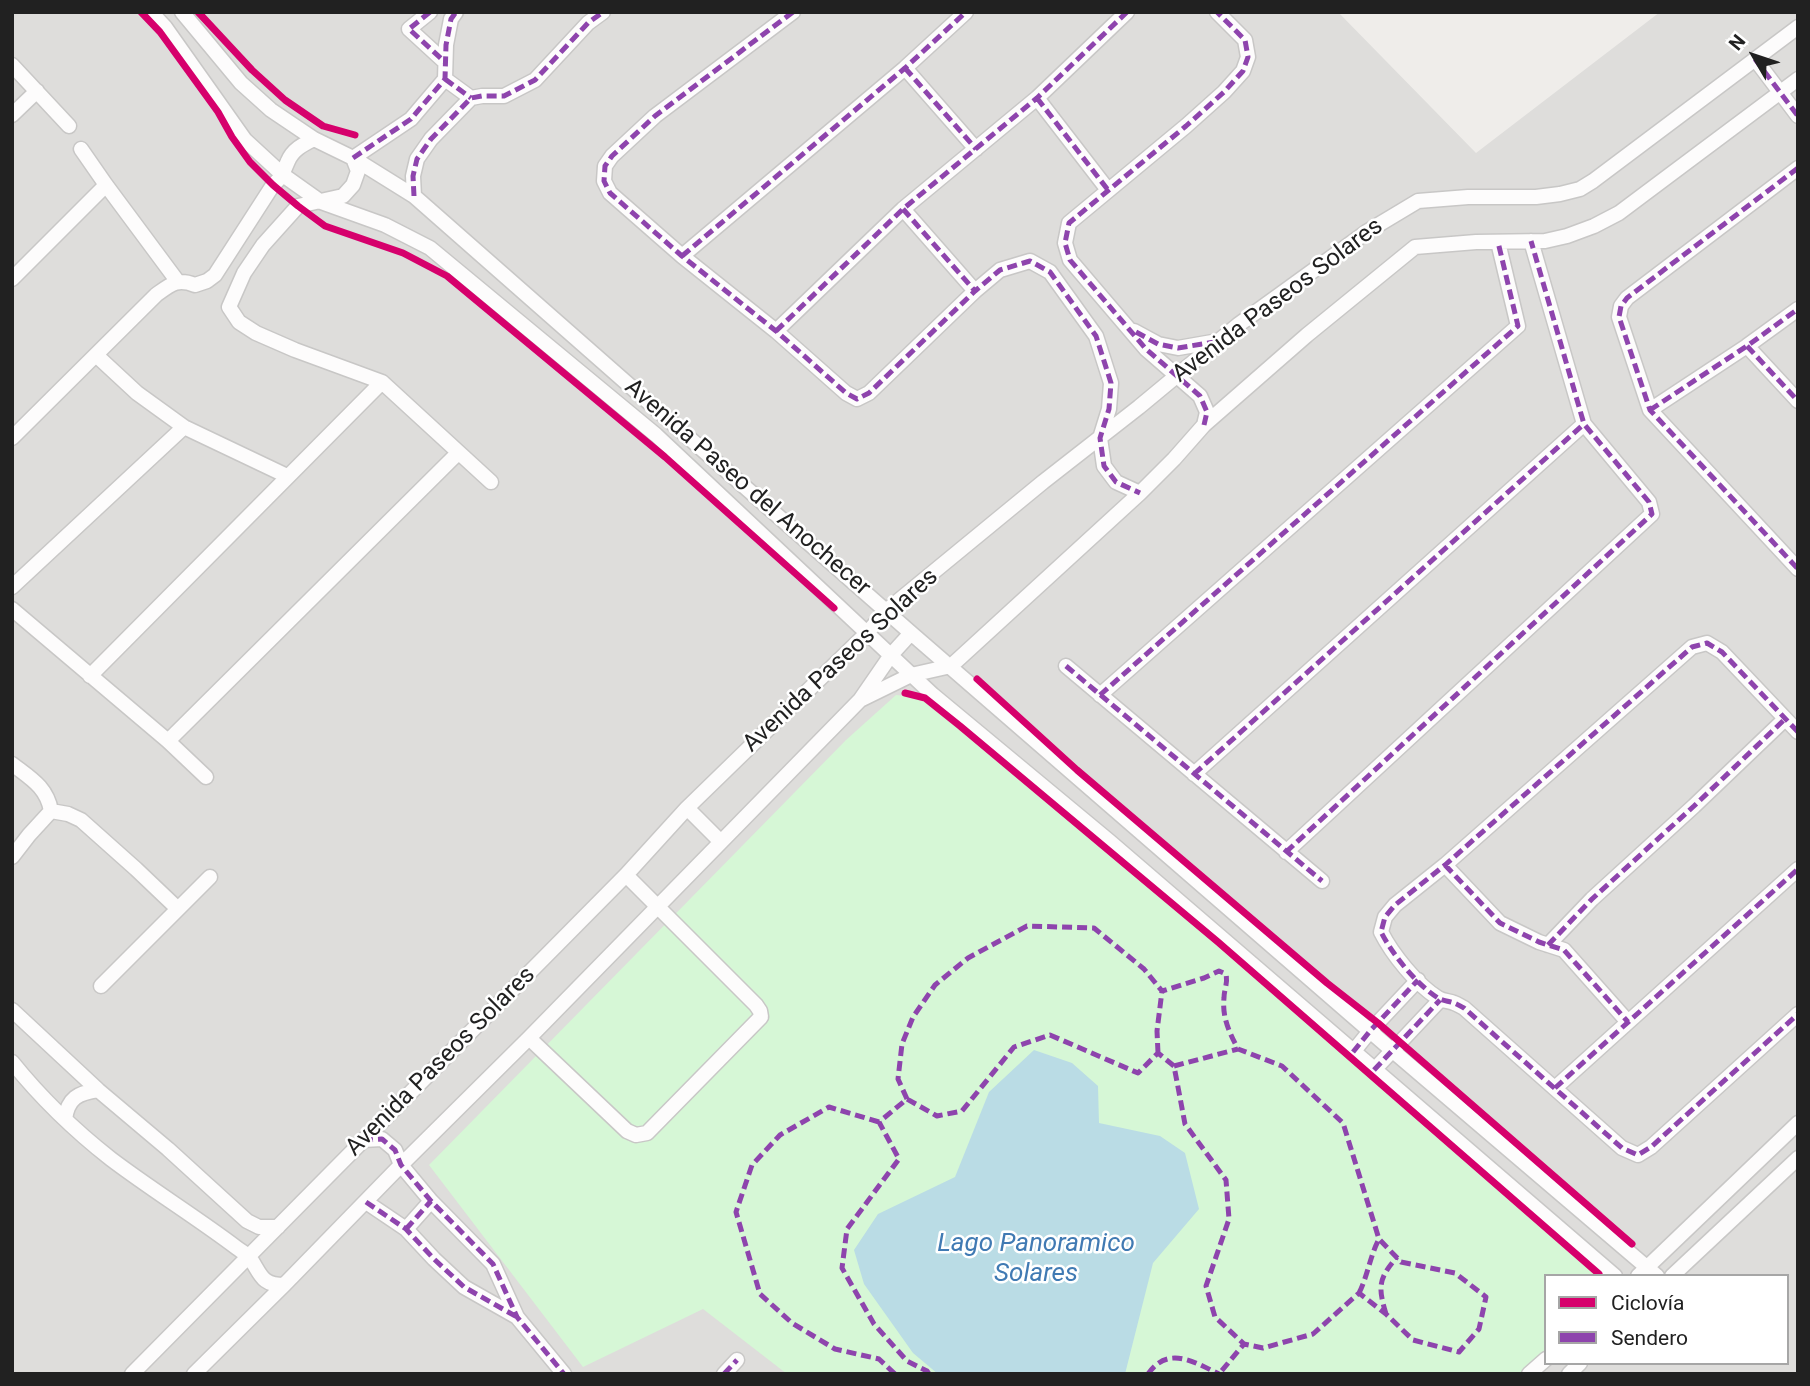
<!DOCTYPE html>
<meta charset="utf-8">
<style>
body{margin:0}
#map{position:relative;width:1810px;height:1386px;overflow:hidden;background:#efedea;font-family:Roboto,sans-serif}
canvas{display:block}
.frame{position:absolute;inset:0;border:14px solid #212121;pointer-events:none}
.legend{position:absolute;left:1544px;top:1274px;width:245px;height:91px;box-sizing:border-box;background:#fff;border:2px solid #a6a6a6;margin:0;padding:9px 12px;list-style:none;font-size:21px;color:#212121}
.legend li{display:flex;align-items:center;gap:14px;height:35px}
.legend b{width:35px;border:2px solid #a6a6a6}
.north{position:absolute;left:1719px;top:21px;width:70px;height:70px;-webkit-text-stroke:5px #fff;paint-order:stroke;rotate:309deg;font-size:19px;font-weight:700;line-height:28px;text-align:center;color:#212121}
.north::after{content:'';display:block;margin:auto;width:24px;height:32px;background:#212121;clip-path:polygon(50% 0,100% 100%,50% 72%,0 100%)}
</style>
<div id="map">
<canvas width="1810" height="1386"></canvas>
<div class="frame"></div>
<ul class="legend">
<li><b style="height:9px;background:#d6006c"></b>Ciclovía</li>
<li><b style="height:9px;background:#8e44ad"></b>Sendero</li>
</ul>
<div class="north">N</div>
</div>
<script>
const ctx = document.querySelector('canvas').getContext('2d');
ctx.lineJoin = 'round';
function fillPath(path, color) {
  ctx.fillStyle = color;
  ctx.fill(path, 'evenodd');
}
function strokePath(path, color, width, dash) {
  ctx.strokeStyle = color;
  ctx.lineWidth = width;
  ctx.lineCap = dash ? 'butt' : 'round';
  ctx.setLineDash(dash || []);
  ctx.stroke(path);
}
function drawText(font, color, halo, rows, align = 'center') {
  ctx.font = font + ' Roboto,sans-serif';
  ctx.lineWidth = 5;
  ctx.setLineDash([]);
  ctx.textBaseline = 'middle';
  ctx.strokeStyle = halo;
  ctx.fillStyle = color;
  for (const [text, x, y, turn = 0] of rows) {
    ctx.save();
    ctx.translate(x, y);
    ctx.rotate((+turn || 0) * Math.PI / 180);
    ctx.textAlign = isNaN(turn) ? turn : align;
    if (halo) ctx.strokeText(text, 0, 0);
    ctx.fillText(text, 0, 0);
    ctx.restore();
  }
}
fillPath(new Path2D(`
 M 12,12 L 1338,12 L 1476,153 L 1660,12 L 1798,12 L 1798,1374 L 12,1374 ZM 1546,1276 L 1787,1276 L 1787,1363 L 1546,1363 Z`), '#dedddb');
fillPath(new Path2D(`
 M 896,695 L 923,698 L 1615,1276 L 1546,1276 L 1546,1363 L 1536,1374 L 787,1374 L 703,1309 L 583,1367 L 429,1165 L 846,740 Z`), '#d6f7d6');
fillPath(new Path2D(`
 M 1034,1050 L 1072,1063 L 1098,1086 L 1099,1123 L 1160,1136 L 1185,1153 L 1199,1209 L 1153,1263 L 1125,1374 L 938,1374 L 913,1353 L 864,1284 L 854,1250 L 878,1214 L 955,1177 L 989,1092 Z`), '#badce5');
const street = new Path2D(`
 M 151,12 L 165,27 L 245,140 L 283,175 L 321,202 L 385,225 L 430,248 L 656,435 L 933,695 L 1109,841 L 1615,1276
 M 182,12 L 241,83 L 271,110 L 314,139 L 353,158 L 414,196 L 911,633 L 1393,1051 L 1657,1276
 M 430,12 L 409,29 L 445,62
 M 456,12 L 451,19 L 446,45 L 445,79 L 411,119 L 353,158 L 358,171 L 353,185 L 343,196 L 298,206 L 263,245 L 244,273 L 229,307 L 239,322 L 256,333 L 295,350 L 382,382 L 491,482
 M 793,12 L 655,116 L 612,156 L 605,166 L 604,181 L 610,193 L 682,256 L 776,331 L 846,393 L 857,399 L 869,393 L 975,291 L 1000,270 L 1030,261 L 1050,272 L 1096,336 L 1111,383 L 1109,409 L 1100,438 L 1104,466 L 1116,482 L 1140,493
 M 1755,59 L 1798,116
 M 12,65 L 69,126
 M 905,68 L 976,149
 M 445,79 L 471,98
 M 1037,98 L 1108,190
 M 12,115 L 37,91
 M 81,149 L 106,185 L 178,282
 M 1798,168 L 1627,298 L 1621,306 L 1619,317 L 1650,410 L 1798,569
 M 414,196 L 413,176 L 417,159 L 431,139 L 471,98 L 482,96 L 504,96 L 535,80 L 588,23 L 603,12
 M 903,209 L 975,291
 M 682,256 L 905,68 L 966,12
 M 12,279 L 106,185
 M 776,331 L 903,209 L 1037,98 L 1127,12
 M 1134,331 L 1158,344 L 1178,348 L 1218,341
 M 1747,346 L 1798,401
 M 96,355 L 137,393 L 184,427 L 287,476
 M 1650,410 L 1747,346 L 1798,309
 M 1204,425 L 1207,412 L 1200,396 L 1146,349 L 1070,260 L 1065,243 L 1069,223 L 1186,126 L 1224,92 L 1243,71 L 1248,57 L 1245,40 L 1217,12
 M 12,438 L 156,295 C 171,284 177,278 195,285 L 207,281 L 215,275 L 273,185 C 284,175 282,174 288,161 C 293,149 304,144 314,139
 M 12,587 L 184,427
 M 12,609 L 168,741 L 206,777
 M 1066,666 L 1322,881
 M 90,676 L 382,382
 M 1100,695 L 1518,326 L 1498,242
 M 860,700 L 911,675 L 951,666 L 1140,493 L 1174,459 L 1204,425 L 1307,335 L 1415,247 L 1476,242 L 1545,241 L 1567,236 L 1594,226 L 1619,213 L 1643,195 L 1798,79
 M 1798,732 L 1722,652 L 1707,643 L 1692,647 L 1445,865 L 1395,905 L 1385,917 L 1381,932 C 1392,954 1417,985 1438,998 C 1443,1001 1449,1001 1454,1003 C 1457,1004 1460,1006 1464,1008 L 1622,1148 L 1638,1155 L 1651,1147 L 1798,1014
 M 168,741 L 458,453
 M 12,764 C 30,778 47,787 51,811 L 29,835 L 12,857
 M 1194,774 L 1584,424
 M 687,808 L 721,842
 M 51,811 L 68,814 L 81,820 L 136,869 L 178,909
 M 1286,852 L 1652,514 L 1649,502 L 1584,424 L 1531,241
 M 1445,865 L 1500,923 L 1539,942 L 1564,950 L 1628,1022
 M 1548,945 L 1592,899 L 1694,806 L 1785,719
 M 101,986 L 210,877
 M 12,1010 L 98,1090 L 168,1149 L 247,1221 L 259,1227 L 278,1227
 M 529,1038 L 627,1131 L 636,1135 L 647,1133 L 761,1017 L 760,1011 L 756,1005 L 626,875
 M 1353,1052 L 1370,1031 L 1418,980
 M 12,1062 C 41,1098 74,1130 111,1159 C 152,1190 196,1217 237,1248 C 241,1251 247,1254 250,1258 C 261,1274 261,1285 284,1285
 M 1374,1070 L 1440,1000
 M 1555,1088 L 1798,869
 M 65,1119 C 68,1098 78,1093 98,1090
 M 363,1140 L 382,1139 L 395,1150 L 401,1165 L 431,1201 L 493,1264 L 517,1317 L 564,1374
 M 366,1202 L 406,1229 L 434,1259 L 464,1287 L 517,1317
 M 406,1229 L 431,1201
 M 1638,1276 L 1798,1123
 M 1672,1276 L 1798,1158
 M 132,1374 L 626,875 L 687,808 L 867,633 L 886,611 L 1043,482 L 1139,407 L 1238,325 L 1368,231 L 1418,201 L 1468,197 L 1536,197 L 1560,194 L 1580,189 L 1593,181 L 1798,27
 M 194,1374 L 284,1285 L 401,1165 L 529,1038 L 860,700 L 891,655 L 911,633
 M 724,1374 L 737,1360
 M 1529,1374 L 1546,1359
 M 1569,1374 L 1580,1363`);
strokePath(street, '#c8c7c6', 17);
strokePath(street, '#fdfcfc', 14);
strokePath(new Path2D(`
 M 430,12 L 409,29 L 445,62
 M 793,12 L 655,116 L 612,156 L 605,166 L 604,181 L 610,193 L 682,256 L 776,331 L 846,393 L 857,399 L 869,393 L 975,291 L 1000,270 L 1030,261 L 1050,272 L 1096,336 L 1111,383 L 1109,409 L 1100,438 L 1104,466 L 1116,482 L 1140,493
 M 1755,59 L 1798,116
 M 905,68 L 976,149
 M 445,79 L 471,98
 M 1037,98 L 1108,190
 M 353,158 L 411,119 L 445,79 L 446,45 L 451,19 L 456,12
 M 1798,168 L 1627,298 L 1621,306 L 1619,317 L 1650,410 L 1798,569
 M 414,196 L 413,176 L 417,159 L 431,139 L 471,98 L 482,96 L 504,96 L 535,80 L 588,23 L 603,12
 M 903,209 L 975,291
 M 682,256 L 905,68 L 966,12
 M 776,331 L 903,209 L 1037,98 L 1127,12
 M 1136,332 L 1158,344 L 1178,348 L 1220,341
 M 1747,346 L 1798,401
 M 1650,410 L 1747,346 L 1798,309
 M 1204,425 L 1207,412 L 1200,396 L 1146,349 L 1070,260 L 1065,243 L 1069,223 L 1186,126 L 1224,92 L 1243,71 L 1248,57 L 1245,40 L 1217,12
 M 1066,666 L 1322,881
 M 1100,695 L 1518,326 L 1498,242
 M 1798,732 L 1722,652 L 1707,643 L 1692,647 L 1445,865 L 1395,905 L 1385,917 L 1381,932 C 1392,954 1417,985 1438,998 C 1443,1001 1449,1001 1454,1003 C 1457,1004 1460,1006 1464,1008 L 1622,1148 L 1638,1155 L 1651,1147 L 1798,1014
 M 1194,774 L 1584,424
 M 1286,852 L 1652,514 L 1649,502 L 1584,424 L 1531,241
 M 1445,865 L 1500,923 L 1539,942 L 1564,950 L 1628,1022
 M 1548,945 L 1592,899 L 1694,806 L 1785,719
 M 1353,1052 L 1370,1031 L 1418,980
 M 1158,1053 L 1157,1031 L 1162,991
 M 1174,1066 L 1238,1049
 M 1374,1070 L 1440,1000
 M 1555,1088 L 1798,869
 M 907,1099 L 898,1079 L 902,1044 L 913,1017 L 935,985 L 968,958 L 1027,926 L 1094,928 L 1144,969 L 1162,991 L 1204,978 L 1219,971 L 1226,974 C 1228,984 1224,989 1224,998 C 1222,1017 1229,1032 1238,1049 L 1282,1066 L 1343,1123 L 1379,1239 L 1401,1262 L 1455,1273 L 1486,1297 L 1479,1329 L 1459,1352 L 1413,1340 L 1386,1314 L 1359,1293 L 1313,1334 L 1263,1348 L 1244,1344
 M 879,1122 L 829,1107 L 780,1135 L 752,1165 L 736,1212 L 760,1294 L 792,1323 L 835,1349 L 879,1359 L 895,1374
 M 363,1140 L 382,1139 L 395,1150 L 401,1165 L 431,1201 L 493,1264 L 517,1317 L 564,1374
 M 366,1202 L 406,1229 L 434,1259 L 464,1287 L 517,1317
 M 406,1229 L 431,1201
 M 1359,1293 C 1368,1275 1370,1256 1379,1239
 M 1386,1314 C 1378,1287 1378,1279 1397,1257
 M 724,1374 L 737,1360
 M 929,1374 L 927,1371 L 907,1361 L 874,1324 L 842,1268 L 847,1229 L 899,1159 L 879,1122 L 907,1099 L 937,1116 L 962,1111 L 1014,1047 L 1050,1035 L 1138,1073 L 1158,1053 L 1174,1066 L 1185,1124 L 1226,1180 L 1229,1219 L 1206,1286 L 1215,1317 L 1244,1344 L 1219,1374
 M 1148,1374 C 1168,1345 1194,1362 1219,1374`), '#8e44ad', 5, [10, 5]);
strokePath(new Path2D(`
 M 141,12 L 160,32 L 218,112 L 232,137 L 250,162 L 273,185 L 298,206 L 325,226 L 403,253 L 447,276 L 665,457 L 834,608
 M 198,12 L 252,70 L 285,100 L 323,126 L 355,135
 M 977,679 L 1077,770 L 1327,983 L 1378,1023 L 1632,1244
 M 905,693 L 925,698 L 960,726 L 1218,942 L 1599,1274`), '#d6006c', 7);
drawText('24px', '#212121', '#fff', [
 ["Avenida Paseos Solares",1278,301,-37],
 ["Avenida Paseo del Anochecer",747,488,41],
 ["Avenida Paseos Solares",841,661,-43],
 ["Avenida Paseos Solares",441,1062,-45]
]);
drawText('italic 26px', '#407ab3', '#fff', [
 ["Lago Panoramico",1036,1244],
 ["Solares",1036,1274]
]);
</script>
